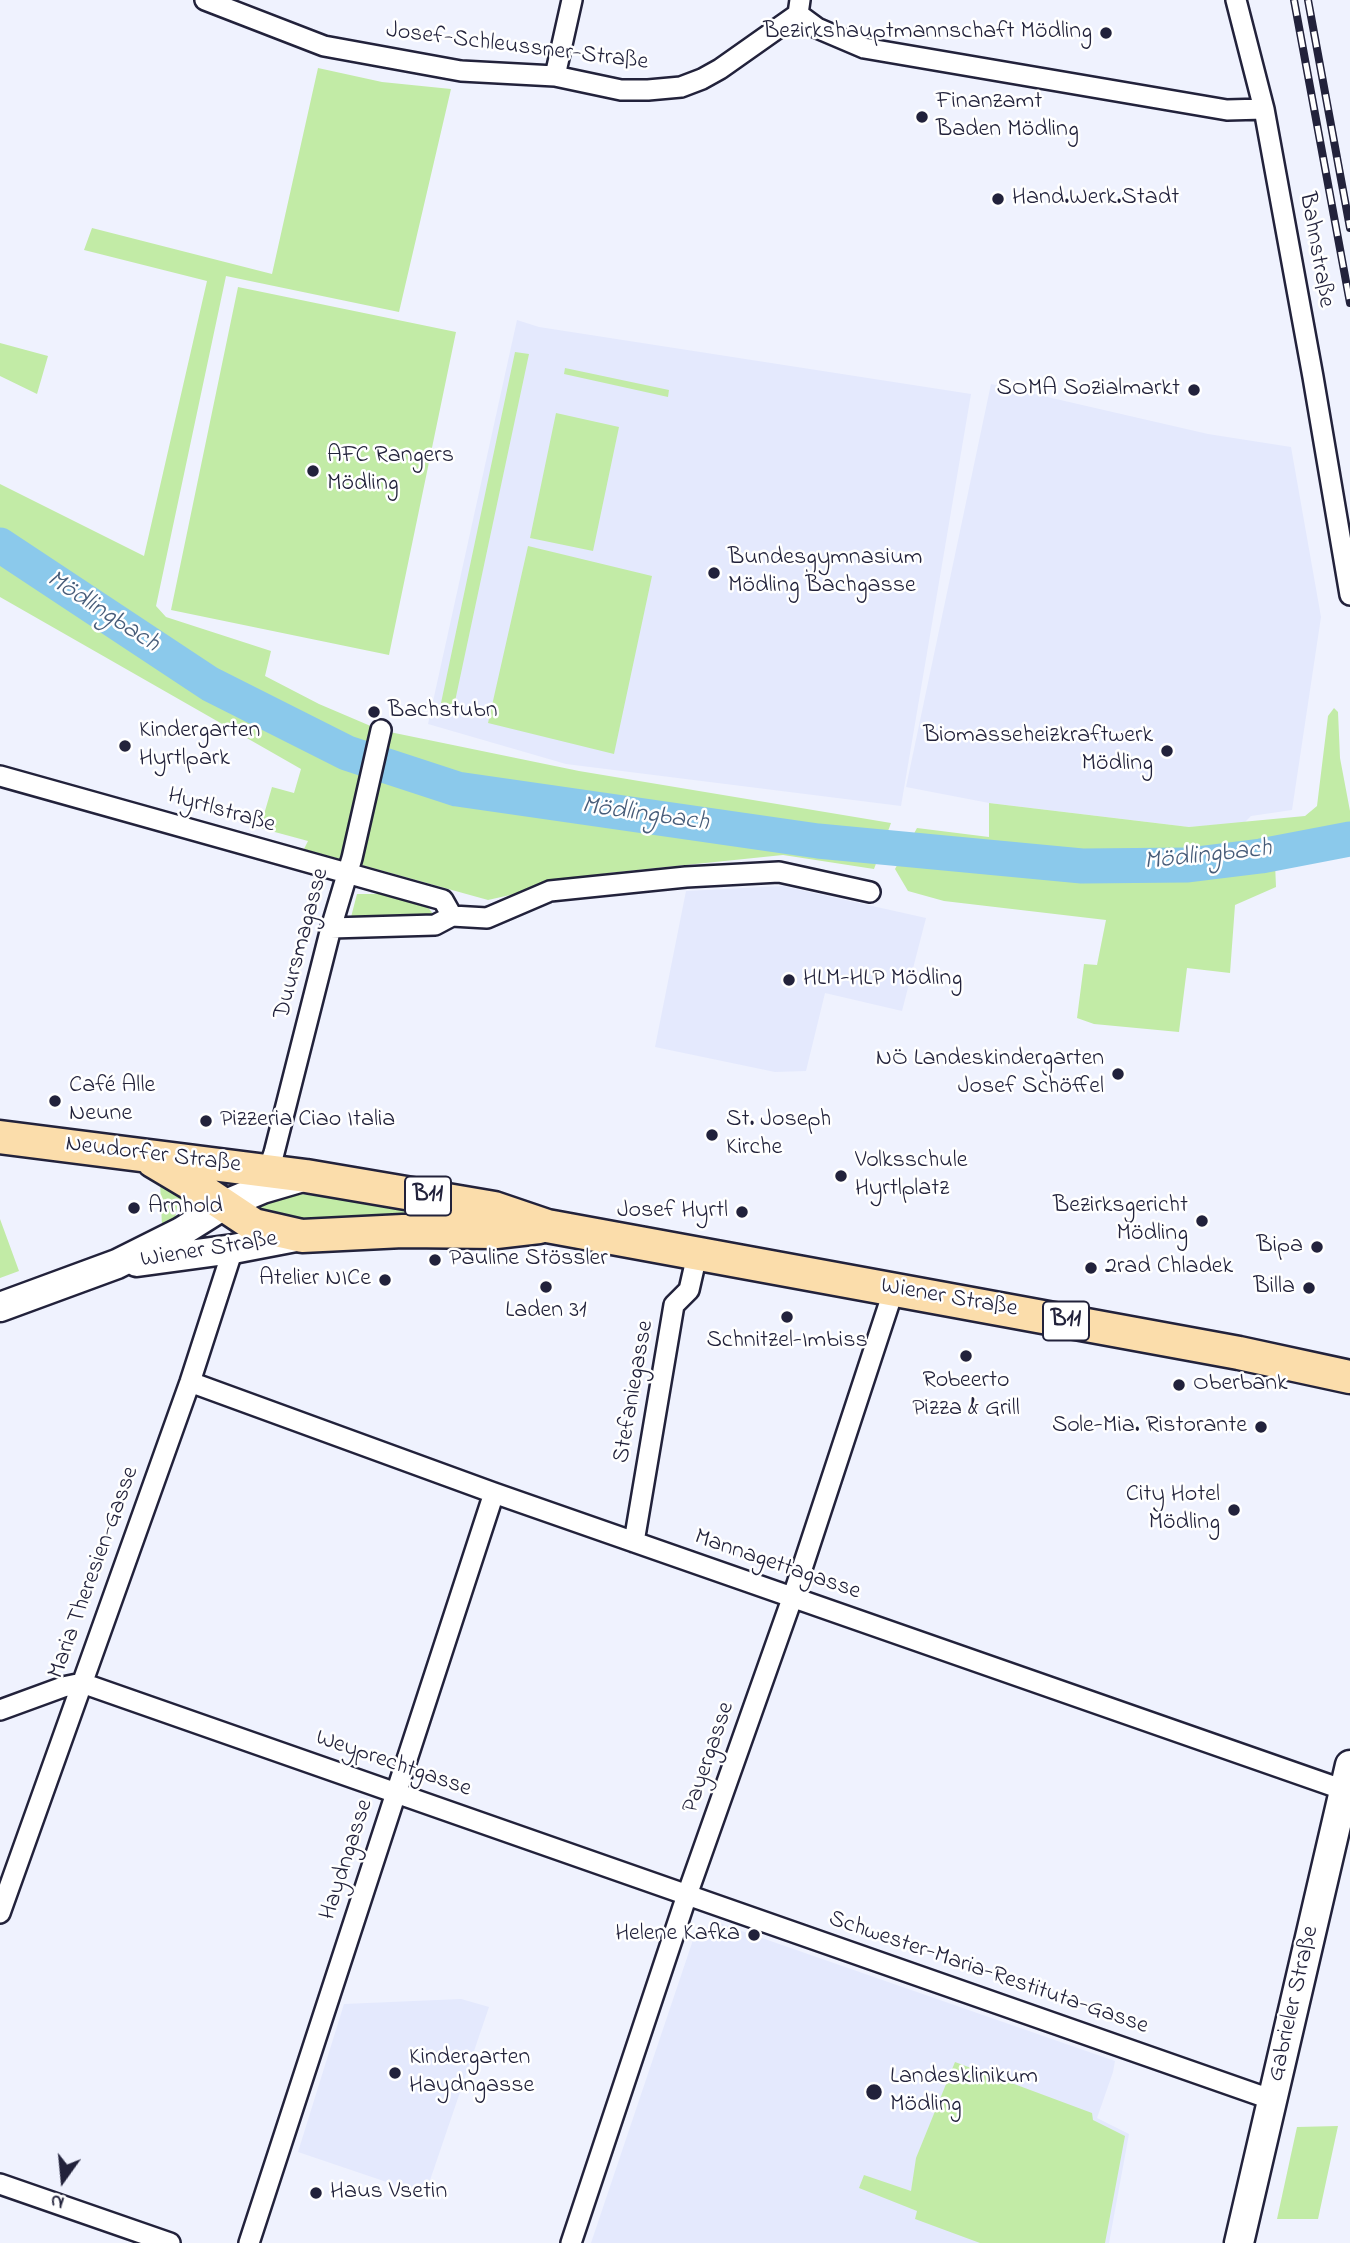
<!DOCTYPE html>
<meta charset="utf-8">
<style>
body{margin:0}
#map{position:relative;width:1350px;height:2243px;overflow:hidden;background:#eff2fe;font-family:"Indie Flower",sans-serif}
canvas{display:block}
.north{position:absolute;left:28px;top:2145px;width:70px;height:70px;-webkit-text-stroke:5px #fff;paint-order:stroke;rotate:195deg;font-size:19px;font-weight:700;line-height:28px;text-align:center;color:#22223b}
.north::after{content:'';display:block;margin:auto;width:24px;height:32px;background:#22223b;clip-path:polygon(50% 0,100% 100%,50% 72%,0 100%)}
</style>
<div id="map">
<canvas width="1350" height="2243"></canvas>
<div class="north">N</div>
</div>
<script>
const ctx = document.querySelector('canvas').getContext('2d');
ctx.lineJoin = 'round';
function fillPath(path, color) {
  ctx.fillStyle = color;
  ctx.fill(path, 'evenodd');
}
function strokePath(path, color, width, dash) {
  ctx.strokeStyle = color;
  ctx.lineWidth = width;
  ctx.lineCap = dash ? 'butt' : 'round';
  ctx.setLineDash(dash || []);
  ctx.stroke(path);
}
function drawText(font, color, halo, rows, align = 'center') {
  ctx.font = font + ' "Indie Flower",sans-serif';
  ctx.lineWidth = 5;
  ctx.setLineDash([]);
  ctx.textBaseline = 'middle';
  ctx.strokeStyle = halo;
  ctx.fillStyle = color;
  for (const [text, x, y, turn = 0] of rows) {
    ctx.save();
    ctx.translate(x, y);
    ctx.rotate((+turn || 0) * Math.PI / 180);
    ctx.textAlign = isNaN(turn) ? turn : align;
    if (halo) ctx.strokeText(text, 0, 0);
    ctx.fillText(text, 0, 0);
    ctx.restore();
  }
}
fillPath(new Path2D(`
 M 517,320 L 539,327 L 971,394 L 901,806 L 566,764 L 428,724 Z
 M 991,384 L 1208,434 L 1291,447 L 1321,617 L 1292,810 L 1251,816 L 1244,823 L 1189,827 L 989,803 L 906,787 Z
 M 783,886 L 926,918 L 902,1011 L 825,993 L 806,1071 L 775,1072 L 655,1047 L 686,891 Z
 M 716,1922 L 1115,2061 L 1113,2072 L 1097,2118 L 1129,2134 L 1109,2243 L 591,2243 L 695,1934 Z
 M 461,1999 L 489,2007 L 425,2195 L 298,2152 L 344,2004 Z`), '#e4e9fd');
fillPath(new Path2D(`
 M 318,68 L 382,82 L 451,89 L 399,312 L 226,276 L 156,606 L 166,617 L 271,651 L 265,676 L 319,704 L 380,730 L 579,771 L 891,823 L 874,869 L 783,855 L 608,873 L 488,900 L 304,849 L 308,841 L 260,828 L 272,787 L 294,793 L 301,769 L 0,597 L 0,484 L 144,556 L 207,281 L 84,250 L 92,228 L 272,274 Z
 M 238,287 L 456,332 L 389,655 L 171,610 Z
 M 0,343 L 48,356 L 37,394 L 0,376 Z
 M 515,352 L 529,354 L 454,706 L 441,703 Z
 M 565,368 L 669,390 L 668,397 L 564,374 Z
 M 556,413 L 619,427 L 593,551 L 530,538 Z
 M 528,546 L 652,576 L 614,754 L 488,723 Z
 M 1334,708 L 1338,712 L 1340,758 L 1350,811 L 1350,841 L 1275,863 L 1276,887 L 1235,905 L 1230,973 L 1187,968 L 1179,1032 L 1094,1024 L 1077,1018 L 1084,964 L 1097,965 L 1106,920 L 944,901 L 908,891 L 895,869 L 917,828 L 989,837 L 989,803 L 1189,827 L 1305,816 L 1317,806 L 1328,716 Z
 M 357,894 L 380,894 L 426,905 L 434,915 L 350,921 Z
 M 160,1182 L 189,1192 L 178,1203 L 174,1223 L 162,1226 Z
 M 280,1191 L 491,1220 L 285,1225 L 242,1209 Z
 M 0,1219 L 19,1271 L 0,1278 Z
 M 955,2062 L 1092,2113 L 1093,2120 L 1125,2136 L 1105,2243 L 980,2243 L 915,2219 L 917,2211 L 859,2188 L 864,2175 L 911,2191 L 916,2158 Z
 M 1338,2126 L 1318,2219 L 1277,2219 L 1297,2127 Z`), '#c2eba6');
strokePath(new Path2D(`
 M 0,545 L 210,684 L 347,753 L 457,789 L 818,841 L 1082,866 L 1188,865 L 1261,856 L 1350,839`), '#8bc9eb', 35);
const street = new Path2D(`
 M 205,0 L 324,46 L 461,71 L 555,76 L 621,90 L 648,90 L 681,87 L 702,79 L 720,69 L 798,14 L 800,0
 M 1236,0 L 1264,109 L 1313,377 L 1350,595
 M 798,14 L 817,28 L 864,48 L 1227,110 L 1264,109
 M 555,76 L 572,0
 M 0,776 L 443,900 L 452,916
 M 331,928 L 435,925 L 452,916 L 487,918 L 550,891 L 686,877 L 779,872 L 870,892
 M 268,1170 L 274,1153 L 331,928 L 352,858 L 381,730
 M 190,1382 L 494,1493 L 1350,1792
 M 634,1542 L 674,1305 L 689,1290 L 697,1255
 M 0,1710 L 63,1687 L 82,1683 L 1273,2100
 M 0,1913 L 190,1382 L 233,1249
 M 0,2184 L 170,2243
 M 249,2243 L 494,1493
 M 571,2243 L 687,1895 L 793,1596 L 894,1289`);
const secondary = new Path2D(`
 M 137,1262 L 233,1249 L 301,1236
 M 0,1307 L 117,1264 L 181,1232 L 224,1205 L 262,1189 L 303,1177
 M 1239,2243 L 1350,1765`);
const primary = new Path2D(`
 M 0,1137 L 306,1176 L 494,1208 L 547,1226 L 1239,1353 L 1350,1377
 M 153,1161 L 200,1189 L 254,1225 L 302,1236 L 403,1231 L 496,1232 L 539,1227`);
strokePath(street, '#22223b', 24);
strokePath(secondary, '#22223b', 33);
strokePath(primary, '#22223b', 37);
strokePath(street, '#fff', 19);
strokePath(secondary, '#fff', 28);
strokePath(primary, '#fbddab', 32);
const rail = new Path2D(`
 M 1294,0 L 1350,303
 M 1308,0 L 1350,228`);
strokePath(rail, '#22223b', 8);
strokePath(rail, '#fff', 5, [16]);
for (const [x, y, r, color] of [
 [1106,33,7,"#22223b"],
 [922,117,7,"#22223b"],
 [998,199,7,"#22223b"],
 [1194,390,7,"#22223b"],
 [313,471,7,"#22223b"],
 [714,573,7,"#22223b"],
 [374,712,7,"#22223b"],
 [125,746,7,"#22223b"],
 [1167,751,7,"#22223b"],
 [789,980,7,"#22223b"],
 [1118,1074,7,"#22223b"],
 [55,1101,7,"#22223b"],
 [206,1121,7,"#22223b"],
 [712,1135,7,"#22223b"],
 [841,1176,7,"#22223b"],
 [134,1208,7,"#22223b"],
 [742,1212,7,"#22223b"],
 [1202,1221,7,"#22223b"],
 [1317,1247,7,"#22223b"],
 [435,1260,7,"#22223b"],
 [1091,1268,7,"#22223b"],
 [385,1280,7,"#22223b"],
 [546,1287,7,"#22223b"],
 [1309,1288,7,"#22223b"],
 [787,1317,7,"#22223b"],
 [966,1356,7,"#22223b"],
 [1179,1385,7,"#22223b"],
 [1261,1427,7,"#22223b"],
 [1234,1510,7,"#22223b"],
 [754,1935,7,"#22223b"],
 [395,2073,7,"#22223b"],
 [874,2092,9,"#22223b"],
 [316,2193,7,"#22223b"]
]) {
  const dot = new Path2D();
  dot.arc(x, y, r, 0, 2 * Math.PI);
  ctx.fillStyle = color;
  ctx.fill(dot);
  strokePath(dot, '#fff', 2.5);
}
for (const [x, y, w] of [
 [428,1196,46],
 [1066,1321,46]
]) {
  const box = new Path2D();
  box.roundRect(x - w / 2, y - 19.5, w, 39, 5);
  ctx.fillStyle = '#fff';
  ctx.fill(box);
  strokePath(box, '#22223b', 2);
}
drawText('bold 23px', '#22223b', null, [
 ["B11",428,1196],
 ["B11",1066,1321]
]);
drawText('24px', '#22223b', '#fff', [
 ["Bezirkshauptmannschaft Mödling",1092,33,"right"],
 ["Finanzamt",936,103],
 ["Baden Mödling",936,131],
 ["Hand.Werk.Stadt",1012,199],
 ["SOMA Sozialmarkt",1180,390,"right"],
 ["AFC Rangers",327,457],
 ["Mödling",327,485],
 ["Bundesgymnasium",728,559],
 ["Mödling Bachgasse",728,587],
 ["Bachstubn",388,712],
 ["Kindergarten",139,732],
 ["Hyrtlpark",139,760],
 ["Biomasseheizkraftwerk",1153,737,"right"],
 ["Mödling",1153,765,"right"],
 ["HLM-HLP Mödling",803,980],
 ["NÖ Landeskindergarten",1104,1060,"right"],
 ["Josef Schöffel",1104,1088,"right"],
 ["Café Alle",69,1087],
 ["Neune",69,1115],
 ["Pizzeria Ciao Italia",220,1121],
 ["St. Joseph",726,1121],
 ["Kirche",726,1149],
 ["Volksschule",855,1162],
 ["Hyrtlplatz",855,1190],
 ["Bezirksgericht",1188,1207,"right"],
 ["Mödling",1188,1235,"right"],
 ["Arnhold",148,1208],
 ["Josef Hyrtl",728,1212,"right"],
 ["Bipa",1303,1247,"right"],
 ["Pauline Stössler",449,1260],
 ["2rad Chladek",1105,1268],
 ["Atelier NICe",371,1280,"right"],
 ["Billa",1295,1288,"right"],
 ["Laden 31",546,1312,"center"],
 ["Schnitzel-Imbiss",787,1342,"center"],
 ["Robeerto",966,1382,"center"],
 ["Pizza & Grill",966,1410,"center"],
 ["Oberbank",1193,1385],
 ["Sole-Mia. Ristorante",1247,1427,"right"],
 ["City Hotel",1220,1496,"right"],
 ["Mödling",1220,1524,"right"],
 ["Helene Kafka",740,1935,"right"],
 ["Kindergarten",409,2059],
 ["Haydngasse",409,2087],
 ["Landesklinikum",890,2078],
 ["Mödling",890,2106],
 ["Haus Vsetin",330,2193]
], 'left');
drawText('24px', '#22223b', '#fff', [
 ["Josef-Schleussner-Straße",517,48,7],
 ["Bahnstraße",1315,250,80],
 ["Hyrtlstraße",221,812,16],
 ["Duursmagasse",303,944,-75],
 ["Neudorfer Straße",153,1156,7],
 ["Wiener Straße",209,1251,-9],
 ["Wiener Straße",949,1299,10],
 ["Stefaniegasse",635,1392,-80],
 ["Mannagettagasse",777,1566,19],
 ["Maria Theresien-Gasse",95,1573,-70],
 ["Payergasse",710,1758,-71],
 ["Weyprechtgasse",393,1765,19],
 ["Haydngasse",348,1860,-72],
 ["Schwester-Maria-Restituta-Gasse",988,1974,19],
 ["Gabrieler Straße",1295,2004,-77]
]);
drawText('italic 26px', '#475c79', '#fff', [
 ["Mödlingbach",102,613,33],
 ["Mödlingbach",645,816,8],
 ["Mödlingbach",1208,857,-6]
]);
</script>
